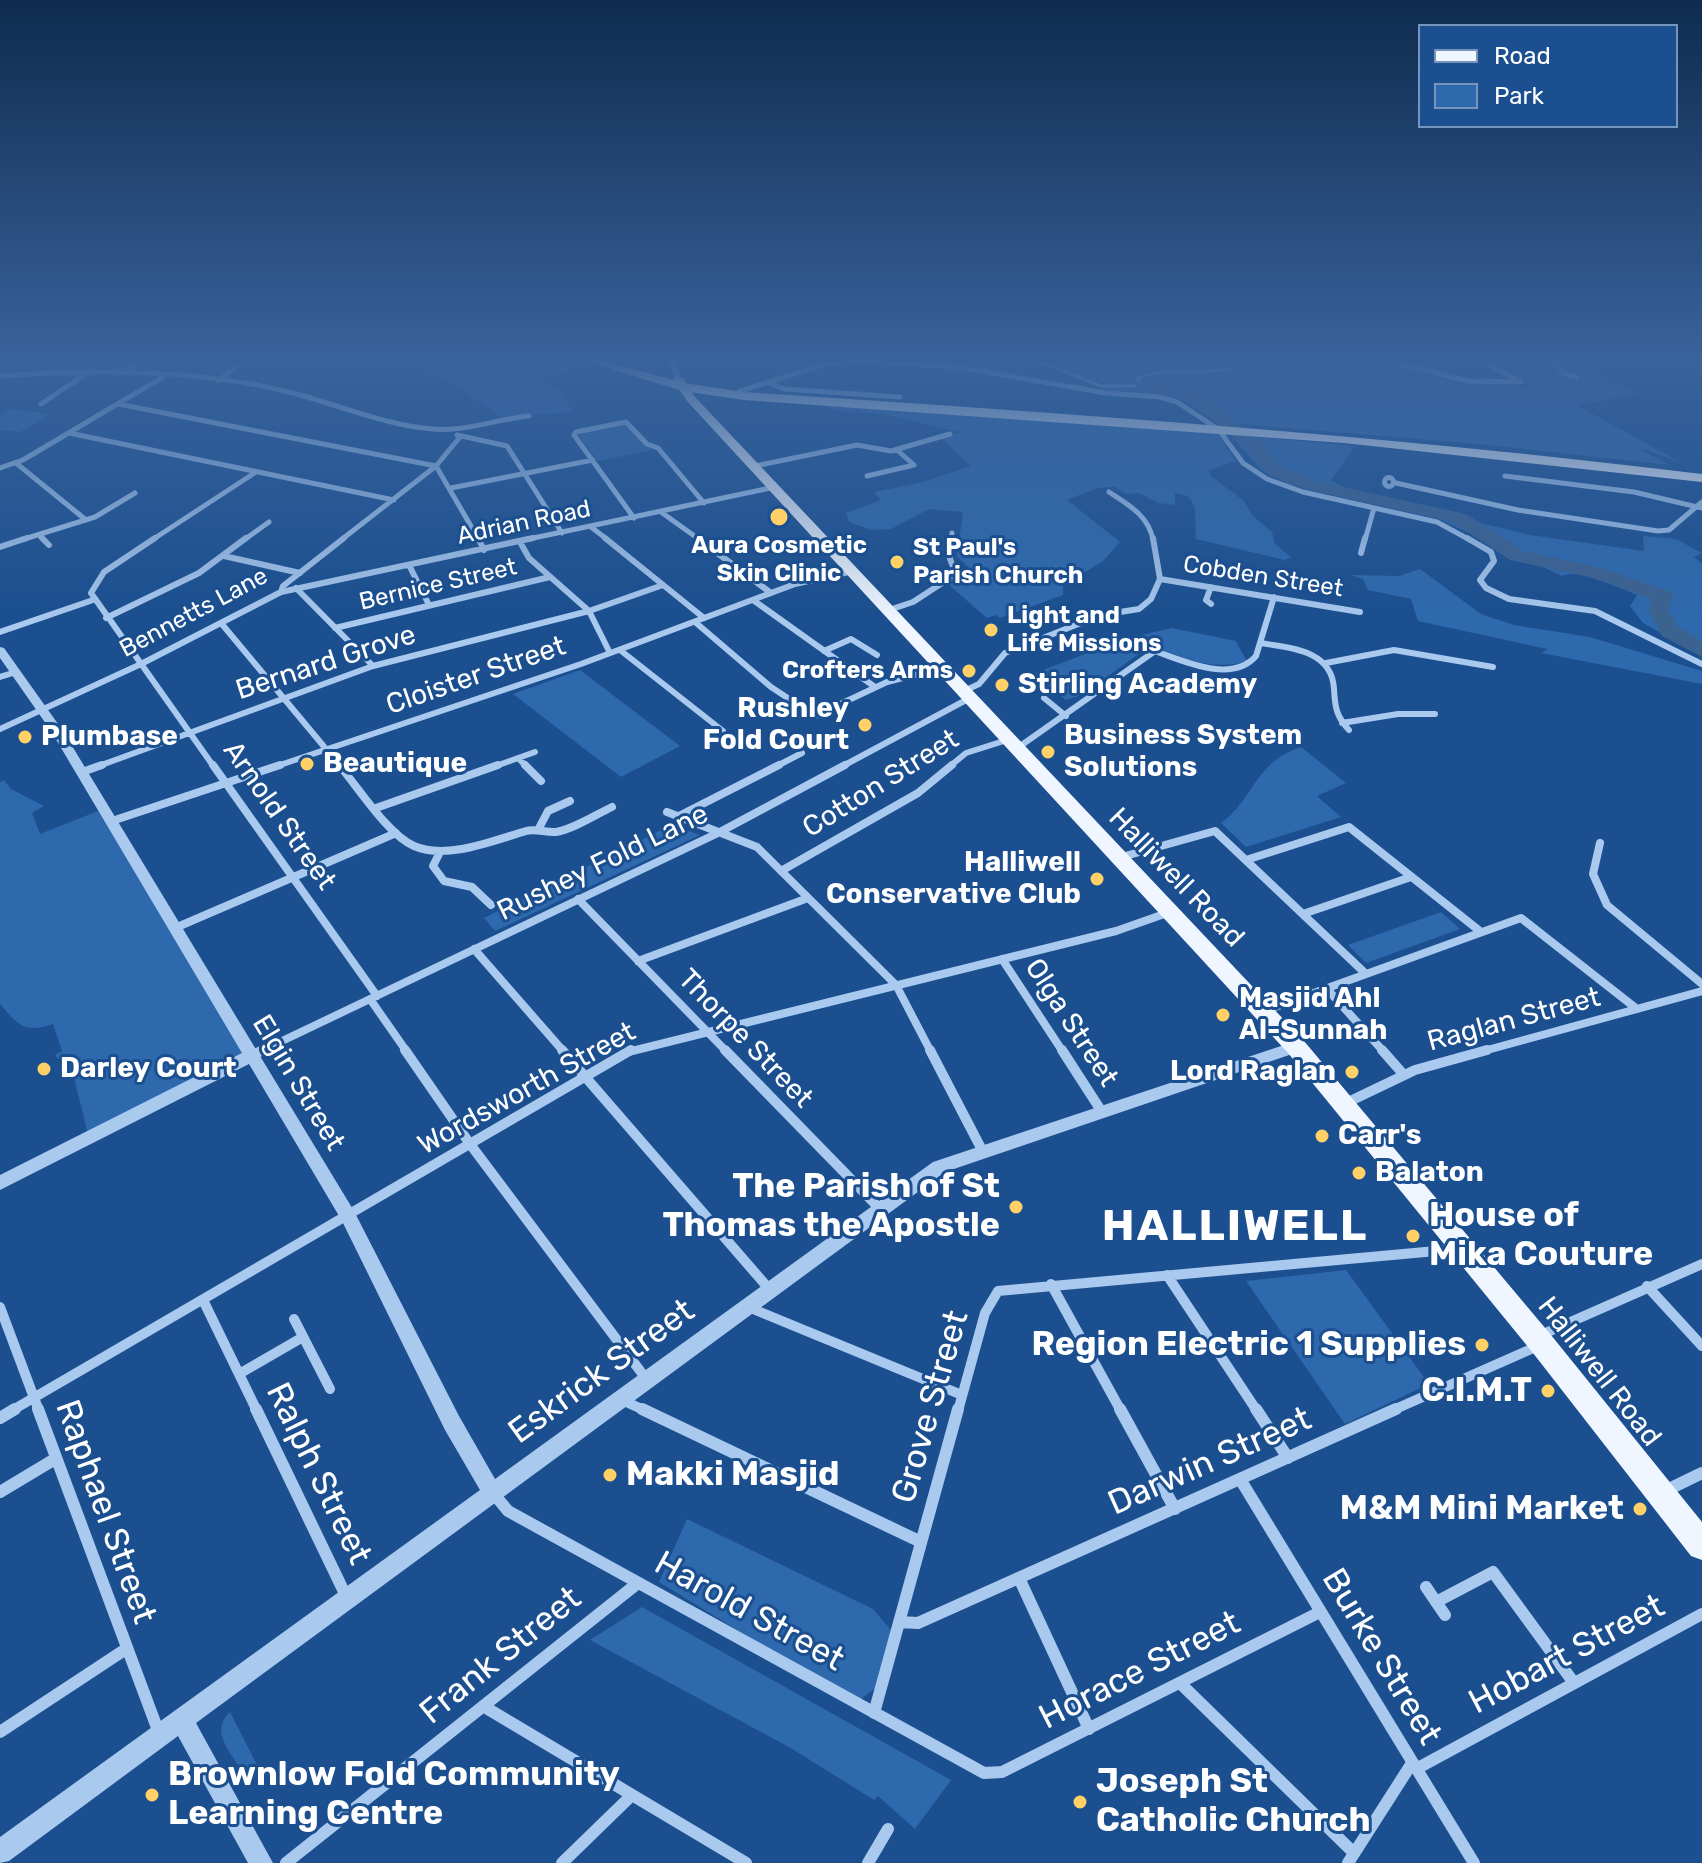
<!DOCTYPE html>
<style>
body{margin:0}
#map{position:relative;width:1702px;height:1863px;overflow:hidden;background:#1b4f8f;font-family:Rubik,sans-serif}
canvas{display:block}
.legend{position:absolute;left:1418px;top:24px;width:260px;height:104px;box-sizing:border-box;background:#1b4f8f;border:2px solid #7695bc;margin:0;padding:10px 14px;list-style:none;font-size:24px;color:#fff}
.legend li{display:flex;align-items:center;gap:16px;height:40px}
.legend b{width:40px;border:2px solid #7695bc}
</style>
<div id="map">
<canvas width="1702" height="1863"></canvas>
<ul class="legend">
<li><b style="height:10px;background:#f0f6ff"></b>Road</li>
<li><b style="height:22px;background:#2e69ad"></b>Park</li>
</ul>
</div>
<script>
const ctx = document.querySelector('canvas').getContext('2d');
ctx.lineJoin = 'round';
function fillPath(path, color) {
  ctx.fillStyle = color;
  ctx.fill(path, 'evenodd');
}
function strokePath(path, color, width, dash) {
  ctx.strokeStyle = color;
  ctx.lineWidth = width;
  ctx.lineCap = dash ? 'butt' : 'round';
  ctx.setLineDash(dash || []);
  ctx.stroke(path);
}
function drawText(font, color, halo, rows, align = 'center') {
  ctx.font = font + ' Rubik,sans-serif';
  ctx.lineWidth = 6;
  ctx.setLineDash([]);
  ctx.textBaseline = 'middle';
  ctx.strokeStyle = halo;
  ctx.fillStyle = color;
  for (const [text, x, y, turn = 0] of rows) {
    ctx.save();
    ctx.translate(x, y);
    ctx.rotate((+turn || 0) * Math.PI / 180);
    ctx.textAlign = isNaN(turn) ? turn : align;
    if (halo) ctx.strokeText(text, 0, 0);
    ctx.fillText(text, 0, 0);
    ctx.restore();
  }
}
fillPath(new Path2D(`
 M 407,360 L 577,360 L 587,364 L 539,381 L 567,393 L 564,397 L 573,412 L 501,417 L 456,385 L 403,362 Z
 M 1011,360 L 1382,360 L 1376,362 L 1466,385 L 1534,387 L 1490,360 L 1572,360 L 1640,394 L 1577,405 L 1683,464 L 1647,450 L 1641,450 L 1670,465 L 1478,444 L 1217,422 L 1182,400 L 1163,394 L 1104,390 L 1052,367 Z
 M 823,405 L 1210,432 L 1218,435 L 1236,461 L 1209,470 L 1211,476 L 1244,501 L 1253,516 L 1272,532 L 1275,544 L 1291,557 L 1285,560 L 1196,539 L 1195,507 L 1188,496 L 1175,493 L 1175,505 L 1158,503 L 1139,493 L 1126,494 L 1115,487 L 1097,488 L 1067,500 L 1120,542 L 1103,561 L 1063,586 L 1063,595 L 1000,618 L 996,615 L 987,618 L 948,584 L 972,571 L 957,556 L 963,512 L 929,509 L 891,529 L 871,530 L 849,522 L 846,513 L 881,500 L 874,492 L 923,482 L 971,466 L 942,439 L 959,432 L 884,414 L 844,412 Z
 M 11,409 L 51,414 L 20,432 L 0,430 L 0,415 Z
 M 624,425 L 652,450 L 598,461 L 578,435 Z
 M 1231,435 L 1355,446 L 1331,480 L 1353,492 L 1530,535 L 1644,551 L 1643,536 L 1676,539 L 1702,553 L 1694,557 L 1702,564 L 1702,656 L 1643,623 L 1630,606 L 1637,595 C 1615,586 1586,568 1562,576 L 1435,517 L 1288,484 L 1260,468 Z
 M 1420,569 L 1481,614 L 1514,625 L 1590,637 L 1702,671 L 1702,684 L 1541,653 L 1547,649 L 1418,621 L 1411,599 L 1368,590 L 1363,579 L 1351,575 L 1399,576 Z
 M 1172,628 L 1236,641 L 1247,662 C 1207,670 1188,660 1151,645 L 1082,695 L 1066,700 L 1033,674 L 1124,639 Z
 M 580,670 L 680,746 L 621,777 L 513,694 Z
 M 1301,747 L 1346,783 L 1317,796 L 1341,817 L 1246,847 L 1221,823 C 1255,799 1253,763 1301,747 Z
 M 4,780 L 11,789 L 44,806 L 32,813 L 40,834 L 98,811 L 251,1056 L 89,1138 L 74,1078 L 55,1055 L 62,1051 L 53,1024 C 24,1034 18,1025 0,1004 L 0,782 Z
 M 671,825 L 700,835 L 495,931 L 484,918 Z
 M 1441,912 L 1460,929 L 1366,963 L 1348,945 Z
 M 1346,1270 L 1429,1384 L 1345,1424 L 1246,1281 Z
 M 687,1519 L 873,1609 L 895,1635 L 882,1683 L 856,1703 L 659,1582 Z
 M 642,1607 L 951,1780 L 915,1829 L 878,1796 L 874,1800 L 789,1747 L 590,1640 Z
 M 230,1712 L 257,1765 L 245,1775 C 233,1756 208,1731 230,1712 Z`), '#2e69ad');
strokePath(new Path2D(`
 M 1021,360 L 1049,365 L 1101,386 L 1144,386
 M 1144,386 L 1137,379 C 1169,362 1215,383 1245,360`), '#9cc4f0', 3);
fillPath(new Path2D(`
 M 1144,381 L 1196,391 L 1260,441 L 1281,467 L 1316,481 L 1466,514 L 1523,551 L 1601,568 L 1671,592 L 1674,596 L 1668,609 L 1678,627 L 1702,641 L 1702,657 L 1662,636 L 1648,609 L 1652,599 L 1589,577 L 1510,560 L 1453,522 L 1305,489 L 1269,475 L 1248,449 L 1185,398 L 1138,389 L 1136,386 Z`), '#3c6290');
strokePath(new Path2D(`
 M 1384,360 L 1468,381 L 1521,382 L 1480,360
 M 1551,360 L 1565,374 L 1576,377
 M 119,373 L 141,360
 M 0,376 C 95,369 192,369 285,391 C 335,403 382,425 433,429 C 465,432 497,419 529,416
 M 218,381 L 244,360
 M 770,383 L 784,389 L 900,397
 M 740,391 L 823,365 L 854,361 L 958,367 L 1106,393 L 1160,397 L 1177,402 L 1218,429 L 1243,463 L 1267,479 L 1303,492 L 1437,522 L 1470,540
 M 41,404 L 90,371
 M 118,404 L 436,466 L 479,540
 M 69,433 L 394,500
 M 457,435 L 507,446 L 562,533
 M 16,463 L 86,520
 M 755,466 L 857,445 L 891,451 L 950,434
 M 0,468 L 23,460 L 163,377
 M 867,476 L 914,465 L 897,450
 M 1505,476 L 1634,492 L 1702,508
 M1384.5 482a4.5 4.5 0 1 1 9 0a4.5 4.5 0 1 1-9 0Z
 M 1396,483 L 1518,510 L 1658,531 L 1669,530 L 1702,502
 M 451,488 L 593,460
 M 1109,492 C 1129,505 1149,516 1153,540
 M 661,512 L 700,540
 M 634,518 L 574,435 L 576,432 L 626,422 L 647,444 L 658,448 L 704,503
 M 591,527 L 608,540
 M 39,535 L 44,540
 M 21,540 L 95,517 L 135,493
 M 152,540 L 256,472
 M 244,540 L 269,522
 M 341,540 L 436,466 L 460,437
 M 524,540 L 775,487
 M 951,540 L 952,533
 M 1365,540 L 1374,508`), '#a9c9ee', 5);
strokePath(new Path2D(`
 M 42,538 L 49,545
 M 155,538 L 104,572 L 91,593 L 214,767
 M 478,538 L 484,550
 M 605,538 L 704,618
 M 697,538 L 771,593
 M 1467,538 L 1491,552 L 1494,561 L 1480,580 L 1486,588 L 1509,599 L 1595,611 L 1702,664
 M 520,542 L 529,558 L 589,611 L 610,653
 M 0,547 L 27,538
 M 1361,553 L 1365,538
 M 224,556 L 300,573
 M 409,565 L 429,605
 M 1160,579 L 1360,612
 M 1211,587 L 1206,600 L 1211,604
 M 296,588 L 373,666
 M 281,592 L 533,538
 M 753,600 L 875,687
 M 889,610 L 913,602 L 956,574 L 950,559 L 952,538
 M 106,618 L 199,573 L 246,538
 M 695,622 L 771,687 L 815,716 L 887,682 L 942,668
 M 221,623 L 341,767
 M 335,628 L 550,577
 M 0,632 L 93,600
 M 1260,643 C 1291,648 1332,650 1334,689 C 1335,707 1336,716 1349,730
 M 620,650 L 723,731
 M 824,651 L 851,639 L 877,655
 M 1326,663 L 1394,650 L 1493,667
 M 0,677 L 16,672
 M 962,692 L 979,684 L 1005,653 L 1101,615 L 1139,609 L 1151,599 L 1160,579 L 1153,538
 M 1044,698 L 1066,716
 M 1342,723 L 1398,714 L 1435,714
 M 0,729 L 141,664 L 281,592 L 283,586 L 344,538
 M 1016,749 L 1155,651 C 1183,661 1232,684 1256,656 L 1274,597
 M 519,759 L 527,767
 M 96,767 L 373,666 L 589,611 L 663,585
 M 274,767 L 581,664 L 795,584 L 853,571
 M 493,767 L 535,752
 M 775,767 L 802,753
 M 841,767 L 968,699
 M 949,767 L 966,753 L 1007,740`), '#a9c9ee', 6);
strokePath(new Path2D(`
 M 213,765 L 377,996
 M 339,765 C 358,787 388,835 414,846 C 446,860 492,841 526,831 C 535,828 546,833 556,832 C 574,829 595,815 612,807
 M 525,765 L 541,781
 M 82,772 L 102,765
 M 376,808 L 498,765
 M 667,812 L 757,847 L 896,985 L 931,1052
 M 677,817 L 779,765
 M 112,821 L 280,765
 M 538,830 L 548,811 L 570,801
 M 1600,843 L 1593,874 L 1607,905 L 1702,984
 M 439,854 L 433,866 L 444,881 L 472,887 L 491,905
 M 1118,858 L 1215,831 L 1366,974
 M 1246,860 L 1349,827 L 1481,932
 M 781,871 L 918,793 L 952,765
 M 578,899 L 727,1052
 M 1303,914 L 1411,877
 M 175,928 L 396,833
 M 474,949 L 564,1052
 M 1002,959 L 1063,1052
 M 638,961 L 808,898
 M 1327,989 L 1384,1052
 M 370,999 L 407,1052
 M 1264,1011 L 1521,918 L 1637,1009
 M 259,1052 L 718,833 L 845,765
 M 628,1052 L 1116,931 L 1170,912
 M 1480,1052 L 1702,991`), '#a9c9ee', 8);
strokePath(new Path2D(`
 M 405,1050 L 470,1144 L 647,1380
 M 562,1050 L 770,1290
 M 725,1050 L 881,1210
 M 930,1050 L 982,1150
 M 1062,1050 L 1102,1112
 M 1382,1050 L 1404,1075
 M 251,1056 L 263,1050
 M 1344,1104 L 1415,1070 L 1487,1050
 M 1167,1275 L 1257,1411
 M 1051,1284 L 1121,1411
 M 1647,1286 L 1702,1346
 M 203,1300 L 257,1411
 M 0,1307 L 39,1411
 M 748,1307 L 962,1395
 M 294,1319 L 330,1389
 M 1541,1335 L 1702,1264
 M 239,1374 L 303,1337
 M 622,1400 L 646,1411
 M 11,1411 L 631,1050
 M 958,1411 L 985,1313 L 998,1291 L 1458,1249
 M 1391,1411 L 1538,1346`), '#a9c9ee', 10);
strokePath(new Path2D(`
 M 38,1409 L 159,1733
 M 256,1409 L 347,1598
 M 642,1409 L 921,1542
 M 1120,1409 L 1175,1509
 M 1256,1409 L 1288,1458
 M 0,1418 L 15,1409
 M 1240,1479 L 1474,1863
 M 1667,1490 L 1702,1473
 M 0,1492 L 55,1459
 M 494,1494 L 508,1511 L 984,1773 L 1002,1772 L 1320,1612
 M 1019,1578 L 1089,1729
 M 1426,1587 L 1445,1615
 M 1436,1602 L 1493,1572 L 1574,1683
 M 899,1622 L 918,1623 L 1396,1409
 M 1180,1683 L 1354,1853
 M 483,1706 L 746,1863
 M 874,1713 L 958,1409
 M 0,1732 L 126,1649
 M 1416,1769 L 1702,1614
 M 286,1863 L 638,1583
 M 562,1863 L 632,1795
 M 868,1863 L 888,1829
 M 1348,1863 L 1412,1763`), '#a9c9ee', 12);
fillPath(new Path2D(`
 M 668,360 L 676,360 L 682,382 L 675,380 Z
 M 0,647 L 4,648 L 63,731 L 354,1211 L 459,1416 L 495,1479 L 933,1162 L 1296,1041 L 1301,1043 L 1304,1047 L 1301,1051 L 945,1172 L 196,1723 L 273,1863 L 248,1863 L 178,1736 L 9,1861 L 0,1863 L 0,1837 L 480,1490 L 445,1430 L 342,1221 L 249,1064 L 0,1190 L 0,1175 L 242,1053 L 51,731 L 0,658 Z`), '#a9c9ee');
fillPath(new Path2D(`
 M 675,378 L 683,378 L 695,397 L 1304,1041 L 1551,1335 L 1702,1522 L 1702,1560 L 1691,1556 L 1533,1353 L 1288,1053 L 687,401 L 673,380 Z`), '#f0f6ff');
fillPath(new Path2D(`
 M 582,360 L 600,360 L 684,383 L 744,392 C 1064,413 1384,435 1702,474 L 1702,482 L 1344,443 L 744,400 L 683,391 Z`), '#f8faff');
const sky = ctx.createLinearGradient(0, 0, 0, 620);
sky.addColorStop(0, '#0f2b4f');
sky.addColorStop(0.58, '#39639b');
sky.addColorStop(1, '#39639b00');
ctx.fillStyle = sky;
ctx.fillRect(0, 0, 1702, 620);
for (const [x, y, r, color] of [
 [779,517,10,"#ffd166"],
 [897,562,8,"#ffd166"],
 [991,630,8,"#ffd166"],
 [969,671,8,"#ffd166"],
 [1002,685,8,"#ffd166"],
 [865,725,8,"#ffd166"],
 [25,737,8,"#ffd166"],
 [1048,752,8,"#ffd166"],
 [307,764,8,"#ffd166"],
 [1097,879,8,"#ffd166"],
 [1223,1015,8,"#ffd166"],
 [44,1069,8,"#ffd166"],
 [1352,1072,8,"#ffd166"],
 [1322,1136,8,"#ffd166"],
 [1359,1173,8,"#ffd166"],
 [1016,1207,8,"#ffd166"],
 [1413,1236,8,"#ffd166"],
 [1482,1345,8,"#ffd166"],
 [1548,1391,8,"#ffd166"],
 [610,1475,8,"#ffd166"],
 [1640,1509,8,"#ffd166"],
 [152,1795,8,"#ffd166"],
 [1080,1802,8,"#ffd166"]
]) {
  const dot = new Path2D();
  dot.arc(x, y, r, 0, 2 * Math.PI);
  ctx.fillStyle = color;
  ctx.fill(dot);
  strokePath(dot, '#1b4f8f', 3);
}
drawText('24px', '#fff', '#1b4f8f', [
 ["Adrian Road",524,523,-12],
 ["Cobden Street",1263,577,9],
 ["Bernice Street",438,585,-13],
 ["Bennetts Lane",194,613,-28]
]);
drawText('bold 24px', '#fff', '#1b4f8f', [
 ["Aura Cosmetic",779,546,"center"],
 ["Skin Clinic",779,574,"center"],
 ["St Paul's",913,548],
 ["Parish Church",913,576],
 ["Light and",1007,616],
 ["Life Missions",1007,644],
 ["Crofters Arms",953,671,"right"]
], 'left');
drawText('28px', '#fff', '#1b4f8f', [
 ["Bernard Grove",326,663,-18],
 ["Cloister Street",476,676,-19],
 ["Cotton Street",881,784,-32],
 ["Arnold Street",279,816,55],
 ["Rushey Fold Lane",603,863,-26],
 ["Halliwell Road",1176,878,46],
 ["Raglan Street",1514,1020,-15],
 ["Olga Street",1071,1023,57],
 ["Thorpe Street",745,1039,46],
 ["Elgin Street",298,1083,59],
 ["Wordsworth Street",527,1089,-29],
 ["Halliwell Road",1599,1372,52]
]);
drawText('bold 28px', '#fff', '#1b4f8f', [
 ["Stirling Academy",1018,685],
 ["Rushley",849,709,"right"],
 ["Fold Court",849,741,"right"],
 ["Business System",1064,736],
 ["Solutions",1064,768],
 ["Plumbase",41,737],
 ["Beautique",323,764],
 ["Halliwell",1081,863,"right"],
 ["Conservative Club",1081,895,"right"],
 ["Masjid Ahl",1239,999],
 ["Al-Sunnah",1239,1031],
 ["Darley Court",60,1069],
 ["Lord Raglan",1336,1072,"right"],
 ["Carr's",1338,1136],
 ["Balaton",1375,1173]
], 'left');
drawText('bold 34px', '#fff', '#1b4f8f', [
 ["The Parish of St",1000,1187],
 ["Thomas the Apostle",1000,1226],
 ["House of",1429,1216,"left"],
 ["Mika Couture",1429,1255,"left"],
 ["Region Electric 1 Supplies",1466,1345],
 ["C.I.M.T",1532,1391],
 ["Makki Masjid",626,1475,"left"],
 ["M&M Mini Market",1624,1509],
 ["Brownlow Fold Community",168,1775,"left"],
 ["Learning Centre",168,1814,"left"],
 ["Joseph St",1096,1782,"left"],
 ["Catholic Church",1096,1821,"left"]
], 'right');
drawText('34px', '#fff', '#1b4f8f', [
 ["Eskrick Street",602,1372,-36],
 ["Grove Street",931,1407,-74],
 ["Darwin Street",1210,1462,-24],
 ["Ralph Street",318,1474,64],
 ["Raphael Street",105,1512,70],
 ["Harold Street",749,1612,29],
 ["Hobart Street",1567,1655,-28],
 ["Frank Street",501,1656,-39],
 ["Burke Street",1381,1657,59],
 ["Horace Street",1140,1671,-27]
]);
ctx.letterSpacing = '2px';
drawText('bold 44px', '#fff', '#1b4f8f', [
 ["HALLIWELL",1235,1227]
]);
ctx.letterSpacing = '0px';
</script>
